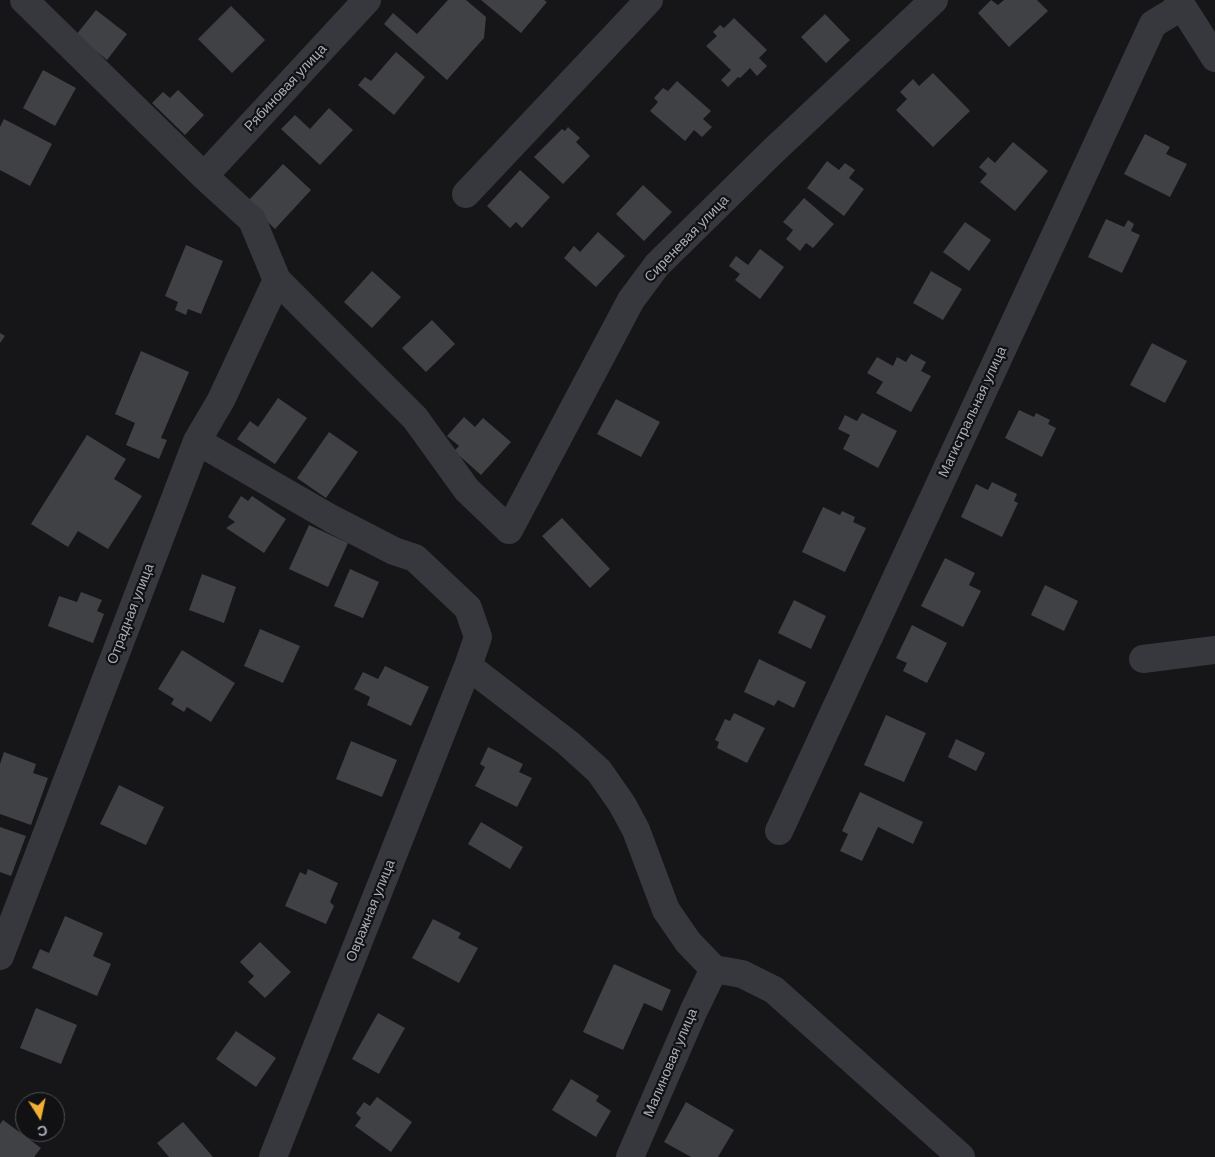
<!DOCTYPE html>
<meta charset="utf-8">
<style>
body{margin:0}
#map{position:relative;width:1215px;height:1157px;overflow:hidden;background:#161618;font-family:Arial,sans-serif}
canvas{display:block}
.north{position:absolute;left:15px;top:1092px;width:50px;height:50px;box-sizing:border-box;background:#111113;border:1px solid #4d4f55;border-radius:50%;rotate:170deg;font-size:14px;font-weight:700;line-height:20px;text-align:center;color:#a8adb8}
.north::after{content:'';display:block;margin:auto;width:18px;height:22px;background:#f2b134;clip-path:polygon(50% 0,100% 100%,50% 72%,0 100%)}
</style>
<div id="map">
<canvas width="1215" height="1157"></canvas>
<div class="north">С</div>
</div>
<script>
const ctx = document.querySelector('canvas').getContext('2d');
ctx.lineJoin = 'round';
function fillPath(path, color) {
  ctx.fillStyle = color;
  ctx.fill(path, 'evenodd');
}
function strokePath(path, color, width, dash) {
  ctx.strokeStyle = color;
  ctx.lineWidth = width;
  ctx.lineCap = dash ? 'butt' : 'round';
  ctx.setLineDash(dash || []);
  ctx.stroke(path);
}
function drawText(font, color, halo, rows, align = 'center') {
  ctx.font = font + ' Arial,sans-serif';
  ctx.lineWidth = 4.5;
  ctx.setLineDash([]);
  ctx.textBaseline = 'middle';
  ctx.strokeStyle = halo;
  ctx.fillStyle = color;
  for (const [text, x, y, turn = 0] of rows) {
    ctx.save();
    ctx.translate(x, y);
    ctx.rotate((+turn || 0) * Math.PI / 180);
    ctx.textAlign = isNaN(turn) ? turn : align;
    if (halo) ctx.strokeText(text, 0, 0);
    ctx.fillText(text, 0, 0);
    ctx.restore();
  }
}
fillPath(new Path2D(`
 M 448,0 L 466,0 L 486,17 L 484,38 L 447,80 L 384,24 L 393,13 L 417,34 Z
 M 481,0 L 544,0 L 547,2 L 521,33 Z
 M 991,0 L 998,5 L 1004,0 L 1037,0 L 1048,11 L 1009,47 L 978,13 Z
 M 231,6 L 265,40 L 232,73 L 198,39 Z
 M 96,10 L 127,34 L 107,60 L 76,35 Z
 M 825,14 L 850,40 L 826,63 L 801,37 Z
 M 734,18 L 767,50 L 759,58 L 767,66 L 757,76 L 750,68 L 740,78 L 738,77 L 728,87 L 721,80 L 731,70 L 706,46 L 717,36 L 713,32 L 720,25 L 724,28 Z
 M 396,52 L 425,77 L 394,115 L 358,85 L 365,77 L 371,81 Z
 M 43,70 L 76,88 L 55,126 L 23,108 Z
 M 933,73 L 970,111 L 933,147 L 896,110 L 907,99 L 900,92 L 913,79 L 919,86 Z
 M 677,81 L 711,111 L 703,119 L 712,127 L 702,137 L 694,130 L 685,141 L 650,111 L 658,102 L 654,98 L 663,88 L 668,91 Z
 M 178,90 L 204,115 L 185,135 L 152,103 L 163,92 L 170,98 Z
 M 329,108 L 353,130 L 320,165 L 281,129 L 295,115 L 310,129 Z
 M 4,119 L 52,144 L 30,186 L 0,170 L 0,127 Z
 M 568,127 L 580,138 L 576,142 L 590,156 L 563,184 L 534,157 L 562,129 L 565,131 Z
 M 1145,134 L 1170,147 L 1166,154 L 1187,164 L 1170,197 L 1124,174 Z
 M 1013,142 L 1048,171 L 1015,211 L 980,182 L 987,174 L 979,167 L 988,157 L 995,163 Z
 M 827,161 L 839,170 L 845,163 L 855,170 L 849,178 L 864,189 L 844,216 L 807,188 Z
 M 283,164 L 311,190 L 275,229 L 247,202 Z
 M 520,170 L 550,197 L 522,228 L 516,222 L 510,228 L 487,206 Z
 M 643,185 L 672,212 L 644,241 L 616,214 Z
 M 804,198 L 834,224 L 813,248 L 806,243 L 800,251 L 786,239 L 793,230 L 783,222 Z
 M 1106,219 L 1124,227 L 1128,220 L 1134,224 L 1131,231 L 1140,235 L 1122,273 L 1088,257 Z
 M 965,222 L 991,240 L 969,271 L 943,252 Z
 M 598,232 L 625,256 L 596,287 L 564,258 L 574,246 L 580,252 Z
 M 186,245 L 223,261 L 201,314 L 188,309 L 186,315 L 175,310 L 178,302 L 165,296 Z
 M 760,249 L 784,267 L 760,299 L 735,280 L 740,274 L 729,266 L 736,256 L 748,265 Z
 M 372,271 L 401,297 L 372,328 L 344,302 Z
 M 931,271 L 962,289 L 943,320 L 913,303 Z
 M 432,320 L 455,344 L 426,372 L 402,348 Z
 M 0,333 L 5,336 L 0,343 Z
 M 1152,343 L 1187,361 L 1165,403 L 1130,385 Z
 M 141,351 L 189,372 L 161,438 L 167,440 L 159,459 L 126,445 L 135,423 L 115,414 Z
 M 911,354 L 926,362 L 921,371 L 931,376 L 911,412 L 876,393 L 883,382 L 867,373 L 877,357 L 893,366 L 897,357 L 906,362 Z
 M 278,398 L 307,418 L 275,464 L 237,439 L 250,421 L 258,427 Z
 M 616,399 L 660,422 L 641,457 L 597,434 Z
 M 1019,410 L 1034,417 L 1036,413 L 1050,420 L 1048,424 L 1056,428 L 1042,457 L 1005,438 Z
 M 862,413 L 897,431 L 878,468 L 843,449 L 850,435 L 838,429 L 845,415 L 857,421 Z
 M 464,417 L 475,427 L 483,418 L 511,442 L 481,475 L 454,451 L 459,446 L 447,436 Z
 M 329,432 L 358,452 L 326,498 L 297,478 Z
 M 87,435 L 126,459 L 114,479 L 142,496 L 108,549 L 78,531 L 68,547 L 31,524 Z
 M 992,482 L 1017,494 L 1014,501 L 1018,503 L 1002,537 L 961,517 L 976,484 L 988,490 Z
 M 241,496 L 248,501 L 252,496 L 286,519 L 264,553 L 226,528 L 235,522 L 228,517 Z
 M 823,507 L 840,515 L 842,511 L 855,517 L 853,522 L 866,528 L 845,572 L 802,552 Z
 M 562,518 L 610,569 L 590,588 L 542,536 Z
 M 309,525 L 348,543 L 328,587 L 289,569 Z
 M 945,558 L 975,573 L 969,585 L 981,591 L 963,627 L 921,606 Z
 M 350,569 L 379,582 L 363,618 L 334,606 Z
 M 202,574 L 236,587 L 224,623 L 189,610 Z
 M 1045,585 L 1078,601 L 1064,631 L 1031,615 Z
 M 81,592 L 102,600 L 97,611 L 104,614 L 93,643 L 48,626 L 59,596 L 77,602 Z
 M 794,600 L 826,616 L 811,649 L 778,633 Z
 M 912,625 L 947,643 L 927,683 L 903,671 L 907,663 L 896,658 Z
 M 260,629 L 300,646 L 283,683 L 244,666 Z
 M 182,650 L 235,683 L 211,722 L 187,707 L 184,712 L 171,704 L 174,699 L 158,689 Z
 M 759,659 L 806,682 L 794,708 L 778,700 L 774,706 L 744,692 Z
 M 385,666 L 429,687 L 411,726 L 367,705 L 370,697 L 354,689 L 363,672 L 378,679 Z
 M 734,713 L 765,728 L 747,763 L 717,748 L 719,742 L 715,740 L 725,719 L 730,721 Z
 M 886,715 L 926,733 L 904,782 L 864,765 Z
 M 956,739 L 985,753 L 976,771 L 948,757 Z
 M 351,741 L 397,760 L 382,797 L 336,779 Z
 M 488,747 L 523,764 L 519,772 L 532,778 L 517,807 L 475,786 L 485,767 L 480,764 Z
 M 4,752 L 36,764 L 33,773 L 48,778 L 31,825 L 0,814 L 0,764 Z
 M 119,785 L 164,807 L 146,845 L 100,824 Z
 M 860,792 L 923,822 L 913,844 L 878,827 L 862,861 L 840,851 L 848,834 L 842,831 Z
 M 481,822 L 523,847 L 510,869 L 468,844 Z
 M 0,827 L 26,836 L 11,876 L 0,872 Z
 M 308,869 L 338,883 L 330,902 L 334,906 L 326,924 L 285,906 L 300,872 L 306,875 Z
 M 65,916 L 103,933 L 93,956 L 111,964 L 97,996 L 32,968 L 40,949 L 49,953 Z
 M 433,919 L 461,933 L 458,938 L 478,948 L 459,983 L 412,958 Z
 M 260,942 L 291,972 L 265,998 L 248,982 L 254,976 L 240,962 Z
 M 614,964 L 671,990 L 662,1011 L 644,1003 L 623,1050 L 583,1032 Z
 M 36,1008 L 77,1025 L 61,1064 L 20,1048 Z
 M 378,1013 L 405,1028 L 379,1074 L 352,1059 Z
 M 236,1031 L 276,1058 L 256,1087 L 216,1059 Z
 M 571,1079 L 599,1096 L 596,1101 L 611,1111 L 596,1137 L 552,1110 Z
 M 377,1097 L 412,1122 L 391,1152 L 355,1126 L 361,1118 L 356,1113 L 364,1102 L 370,1106 Z
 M 686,1102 L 734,1130 L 718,1157 L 691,1157 L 664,1142 Z
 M 3,1120 L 41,1148 L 34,1157 L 0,1157 L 0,1124 Z
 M 183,1122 L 213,1157 L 169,1157 L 157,1143 Z`), '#404145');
strokePath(new Path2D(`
 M 24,0 L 204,176 L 252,220 L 277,280 L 415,418 L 467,490 L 509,530 L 631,300 L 657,265 L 772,152 L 934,0
 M 1178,0 L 1215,58
 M 204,176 L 367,0
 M 466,194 L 649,0
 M 197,441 L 332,519 L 394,551 L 415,558 L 468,608 L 478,637 L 468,666 L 568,743 L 599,771 L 622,804 L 636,830 L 666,910 L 688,942 L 714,969 L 742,974 L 774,990 L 961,1157
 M 1143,659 L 1215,650
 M 779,831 L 1153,24 L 1181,7
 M 0,956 L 197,441 L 221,400 L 277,280
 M 273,1157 L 468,666
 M 630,1157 L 694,1010 L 714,969`), '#37383d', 28);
drawText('14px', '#a8adb8', '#111113', [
 ["Рябиновая улица",286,88,-47],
 ["Сиреневая улица",687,239,-46],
 ["Магистральная улица",973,412,-65],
 ["Отрадная улица",131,614,-69],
 ["Овражная улица",371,911,-68],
 ["Малиновая улица",671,1063,-67]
]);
</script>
